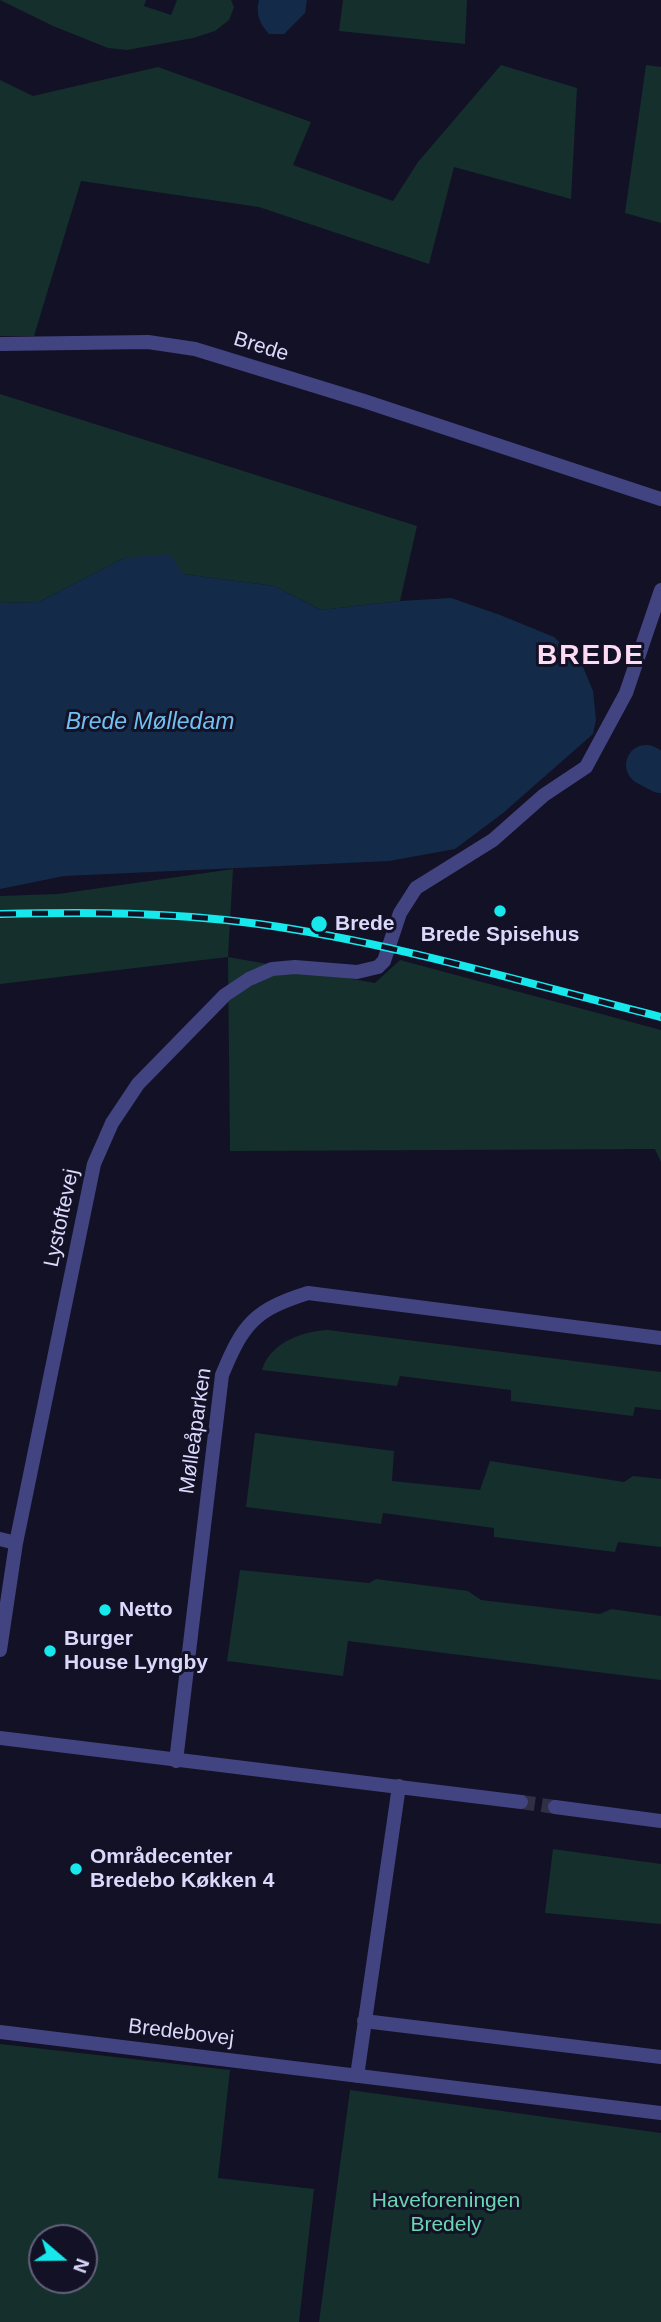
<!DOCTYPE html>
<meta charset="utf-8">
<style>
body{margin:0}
#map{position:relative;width:661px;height:2322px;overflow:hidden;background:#131125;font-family:Arial,sans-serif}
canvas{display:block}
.north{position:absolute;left:28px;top:2224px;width:70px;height:70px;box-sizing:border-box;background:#131125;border:2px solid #63617b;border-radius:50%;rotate:110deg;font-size:19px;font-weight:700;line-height:28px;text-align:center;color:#dad9fc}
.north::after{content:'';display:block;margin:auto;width:24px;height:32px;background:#16e8eb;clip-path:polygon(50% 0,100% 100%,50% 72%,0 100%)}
</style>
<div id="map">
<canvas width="661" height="2322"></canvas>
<div class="north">N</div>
</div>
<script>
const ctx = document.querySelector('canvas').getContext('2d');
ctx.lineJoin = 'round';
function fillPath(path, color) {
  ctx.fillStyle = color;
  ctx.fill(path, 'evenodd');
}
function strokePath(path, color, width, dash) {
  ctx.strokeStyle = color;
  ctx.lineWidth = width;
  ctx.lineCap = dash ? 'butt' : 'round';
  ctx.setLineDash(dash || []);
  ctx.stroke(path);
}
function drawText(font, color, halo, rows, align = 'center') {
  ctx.font = font + ' Arial,sans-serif';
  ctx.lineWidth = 6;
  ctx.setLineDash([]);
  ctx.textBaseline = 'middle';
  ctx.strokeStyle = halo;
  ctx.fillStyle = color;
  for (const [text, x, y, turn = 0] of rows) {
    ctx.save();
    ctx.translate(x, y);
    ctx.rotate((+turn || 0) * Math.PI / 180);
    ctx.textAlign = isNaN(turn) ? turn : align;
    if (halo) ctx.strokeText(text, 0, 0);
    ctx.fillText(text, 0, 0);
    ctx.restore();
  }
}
fillPath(new Path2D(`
 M 0,0 L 146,0 L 144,6 L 171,15 L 177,0 L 231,0 L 234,7 L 229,20 L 215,31 L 193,38 L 127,50 L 108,48 L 53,26 Z
 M 343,0 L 467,0 L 465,44 L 339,31 Z
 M 501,65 L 577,88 L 571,199 L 454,167 L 429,264 L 259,207 L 81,181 L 34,336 L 0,336 L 0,80 L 33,96 L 158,67 L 311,122 L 293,165 L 393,201 L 418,162 Z
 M 646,65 L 661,67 L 661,223 L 625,213 Z
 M 0,394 L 417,526 L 400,601 L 321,610 L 274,586 L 183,574 L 124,558 L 39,602 L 0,603 Z
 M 233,869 L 228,957 L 375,983 L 400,960 L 661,1030 L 661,1162 L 655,1149 L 230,1151 L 228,957 L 0,984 L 0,896 L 58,894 Z
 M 328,1330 L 661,1372 L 661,1410 L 635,1407 L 633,1416 L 511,1401 L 511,1390 L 400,1376 L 397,1386 L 262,1370 C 270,1343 302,1331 328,1330 Z
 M 255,1433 L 394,1451 L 392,1481 L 480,1490 L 490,1461 L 624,1482 L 633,1476 L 661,1479 L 661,1547 L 618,1542 L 615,1552 L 494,1537 L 494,1528 L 383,1513 L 381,1524 L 246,1507 Z
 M 240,1570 L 369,1583 L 376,1579 L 468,1591 L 481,1600 L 600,1614 L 611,1609 L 661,1616 L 661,1680 L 348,1641 L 343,1676 L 227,1661 Z
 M 553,1849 L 661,1864 L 661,1924 L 545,1913 Z
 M 0,2044 L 230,2070 L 218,2178 L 314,2189 L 299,2322 L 0,2322 ZM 42,2238 L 84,2238 L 84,2280 L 42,2280 Z
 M 350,2090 L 661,2133 L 661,2322 L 319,2322 Z`), '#152f2c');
fillPath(new Path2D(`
 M 259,0 L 307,0 L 305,13 L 284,34 L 269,34 C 260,24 255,14 259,0 Z
 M 170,554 L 183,574 L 274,586 L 321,610 L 400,601 L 451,598 L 500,615 L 554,637 L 581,662 L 593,691 L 596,720 L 593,734 L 503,813 L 455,849 L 389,861 L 64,876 L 0,889 L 0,603 L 39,602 L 124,558 Z`), '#132b48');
strokePath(new Path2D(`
 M 646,765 L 661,773`), '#132b48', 40);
strokePath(new Path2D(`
 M 521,1802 L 555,1807`), '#312f45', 14, [14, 7]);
strokePath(new Path2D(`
 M 0,344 L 148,342 L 195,349 L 364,401 L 661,499
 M 0,1539 L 16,1543
 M 0,1650 L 16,1543 L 94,1164 L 112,1123 L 138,1084 L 225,995 L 249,979 L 272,969 L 295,967 L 357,972 L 378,967 L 384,961 L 400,913 L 416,888 L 493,840 L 544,795 L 586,767 L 626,693 L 661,590
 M 0,1738 L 521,1802
 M 176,1761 L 222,1375 C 243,1324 254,1310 308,1293 L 661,1338
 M 555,1807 L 661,1821
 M 364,2021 L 661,2057
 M 0,2032 L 661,2113
 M 357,2076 L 399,1786`), '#414480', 14);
const rail = new Path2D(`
 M 0,914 C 87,912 173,912 259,924 C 395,943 528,984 661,1017`);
strokePath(rail, '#16e8eb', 8);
strokePath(rail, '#131125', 5, [16]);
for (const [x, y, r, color] of [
 [500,911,7,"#16e8eb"],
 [319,924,9,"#16e8eb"],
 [105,1610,7,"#16e8eb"],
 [50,1651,7,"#16e8eb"],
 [76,1869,7,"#16e8eb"]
]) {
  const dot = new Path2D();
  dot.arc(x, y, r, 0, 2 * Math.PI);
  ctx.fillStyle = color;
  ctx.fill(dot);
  strokePath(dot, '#131125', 2.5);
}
drawText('21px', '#dad9fc', '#131125', [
 ["Brede",261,347,17],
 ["Lystoftevej",62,1218,-78],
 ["Mølleåparken",196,1431,-82],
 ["Bredebovej",181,2033,7]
]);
drawText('bold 21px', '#dad9fc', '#131125', [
 ["Brede",335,924],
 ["Brede Spisehus",500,935,"center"],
 ["Netto",119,1610],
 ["Burger",64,1639],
 ["House Lyngby",64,1663],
 ["Områdecenter",90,1857],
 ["Bredebo Køkken 4",90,1881]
], 'left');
drawText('21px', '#6bd6b2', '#131125', [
 ["Haveforeningen",446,2201],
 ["Bredely",446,2225]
]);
drawText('italic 23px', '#70c1f2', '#131125', [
 ["Brede Mølledam",150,723]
]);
ctx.letterSpacing = '2px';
drawText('bold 28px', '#fcdbf3', '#131125', [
 ["BREDE",591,656]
]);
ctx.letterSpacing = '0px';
</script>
